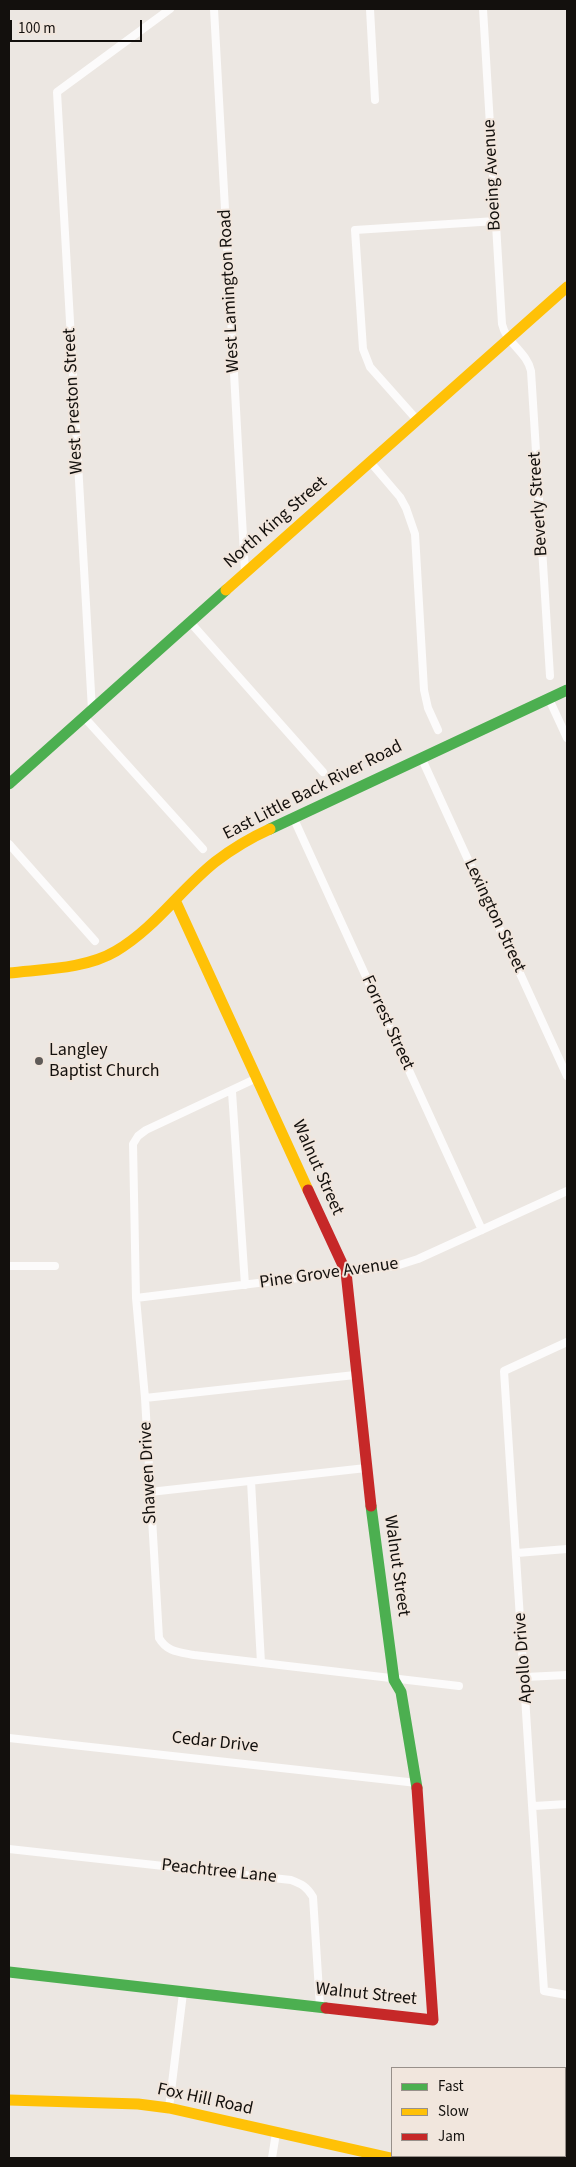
<!DOCTYPE html>
<style>
body{margin:0}
#map{position:relative;width:576px;height:2167px;overflow:hidden;background:#ece7e2;font-family:"Source Sans 3",sans-serif}
canvas{display:block}
.frame{position:absolute;inset:0;border:10px solid #13100d;pointer-events:none}
.legend{position:absolute;left:391px;top:2067px;width:175px;height:90px;box-sizing:border-box;background:#f1e6dd;border:1px solid #98908a;margin:0;padding:6px 9px;list-style:none;font-size:15px;color:#13100d}
.legend li{display:flex;align-items:center;gap:10px;height:25px}
.legend b{width:25px;border:1px solid #98908a}
.scale{position:absolute;left:10px;top:20px;width:132px;height:22px;box-sizing:border-box;border:2px solid #13100d;border-top:0;padding-left:6px;font-size:15px;line-height:18px;white-space:nowrap;color:#13100d;-webkit-text-stroke:4px #f1e6dd;paint-order:stroke}
</style>
<div id="map">
<canvas width="576" height="2167"></canvas>
<div class="frame"></div>
<ul class="legend">
<li><b style="height:6px;background:#4caf50"></b>Fast</li>
<li><b style="height:6px;background:#ffc107"></b>Slow</li>
<li><b style="height:6px;background:#c62828"></b>Jam</li>
</ul>
<div class="scale">100 m</div>
</div>
<script>
const ctx = document.querySelector('canvas').getContext('2d');
ctx.lineJoin = 'round';
function strokePath(path, color, width, dash) {
  ctx.strokeStyle = color;
  ctx.lineWidth = width;
  ctx.lineCap = dash ? 'butt' : 'round';
  ctx.setLineDash(dash || []);
  ctx.stroke(path);
}
function drawText(font, color, halo, rows, align = 'center') {
  ctx.font = font + ' "Source Sans 3",sans-serif';
  ctx.lineWidth = 4;
  ctx.setLineDash([]);
  ctx.textBaseline = 'middle';
  ctx.strokeStyle = halo;
  ctx.fillStyle = color;
  for (const [text, x, y, turn = 0] of rows) {
    ctx.save();
    ctx.translate(x, y);
    ctx.rotate((+turn || 0) * Math.PI / 180);
    ctx.textAlign = isNaN(turn) ? turn : align;
    if (halo) ctx.strokeText(text, 0, 0);
    ctx.fillText(text, 0, 0);
    ctx.restore();
  }
}
strokePath(new Path2D(`
 M 214,9 L 245,573
 M 370,9 L 375,100
 M 483,9 L 502,324 C 506,343 527,352 531,371 L 550,676
 M 418,421 L 370,367 L 363,349 L 355,230 L 496,221
 M 371,463 L 400,497 L 406,508 L 415,534 L 424,690 L 428,708 L 438,730
 M 190,622 L 323,772
 M 549,699 L 567,738
 M 92,710 L 57,92 L 170,9
 M 84,717 L 203,849
 M 421,757 L 567,1076
 M 293,817 L 482,1230
 M 9,844 L 95,941
 M 257,1078 L 146,1130 L 138,1136 L 133,1144 L 136,1298 L 145,1398 L 159,1638 C 167,1652 179,1652 194,1655 L 459,1686
 M 232,1092 L 245,1285
 M 9,1266 L 55,1266
 M 136,1298 L 396,1266 L 418,1259 L 567,1191
 M 567,1342 L 504,1371 L 544,1991 L 567,1995
 M 145,1398 L 355,1375
 M 251,1481 L 261,1663
 M 150,1492 L 366,1468
 M 517,1553 L 567,1549
 M 525,1677 L 567,1675
 M 9,1738 L 417,1783
 M 534,1806 L 567,1804
 M 9,1849 L 291,1880 C 302,1884 307,1887 313,1897 L 320,2007
 M 169,2108 L 183,1993
 M 565,2119 L 567,2120
 M 272,2158 L 276,2133`), '#fcfbfb', 8);
strokePath(new Path2D(`
 M 9,784 L 226,590
 M 270,829 L 567,690
 M 371,1506 L 394,1680 L 401,1692 L 417,1788
 M 9,1972 L 326,2008`), '#4caf50', 11);
strokePath(new Path2D(`
 M 226,590 L 567,287
 M 175,900 L 308,1190
 M 9,973 C 43,969 86,969 116,951 C 155,928 180,890 215,862 C 232,849 250,838 270,829
 M 9,2100 L 138,2104 L 169,2108 L 391,2158`), '#ffc107', 11);
strokePath(new Path2D(`
 M 308,1190 L 346,1272 L 371,1506
 M 326,2008 L 433,2020 L 417,1788`), '#c62828', 11);
for (const [x, y, r, color] of [
 [39,1061,5,"#5f5b58"]
]) {
  const dot = new Path2D();
  dot.arc(x, y, r, 0, 2 * Math.PI);
  ctx.fillStyle = color;
  ctx.fill(dot);
  strokePath(dot, '#f1e6dd', 2);
}
drawText('18px', '#13100d', '#f1e6dd', [
 ["Boeing Avenue",493,175,-93],
 ["West Lamington Road",230,291,-93],
 ["West Preston Street",74,401,-93],
 ["Beverly Street",539,504,-94],
 ["North King Street",276,523,-41],
 ["East Little Back River Road",313,791,-27],
 ["Lexington Street",494,916,65],
 ["Forrest Street",387,1023,65],
 ["Walnut Street",317,1168,66],
 ["Pine Grove Avenue",329,1274,-8],
 ["Shawen Drive",149,1473,-93],
 ["Walnut Street",396,1566,82],
 ["Apollo Drive",524,1658,-94],
 ["Cedar Drive",215,1743,6],
 ["Peachtree Lane",219,1872,6],
 ["Walnut Street",366,1995,6],
 ["Fox Hill Road",205,2100,12]
]);
drawText('18px', '#13100d', '#f1e6dd', [
 ["Langley",49,1051],
 ["Baptist Church",49,1072]
], 'left');
</script>
